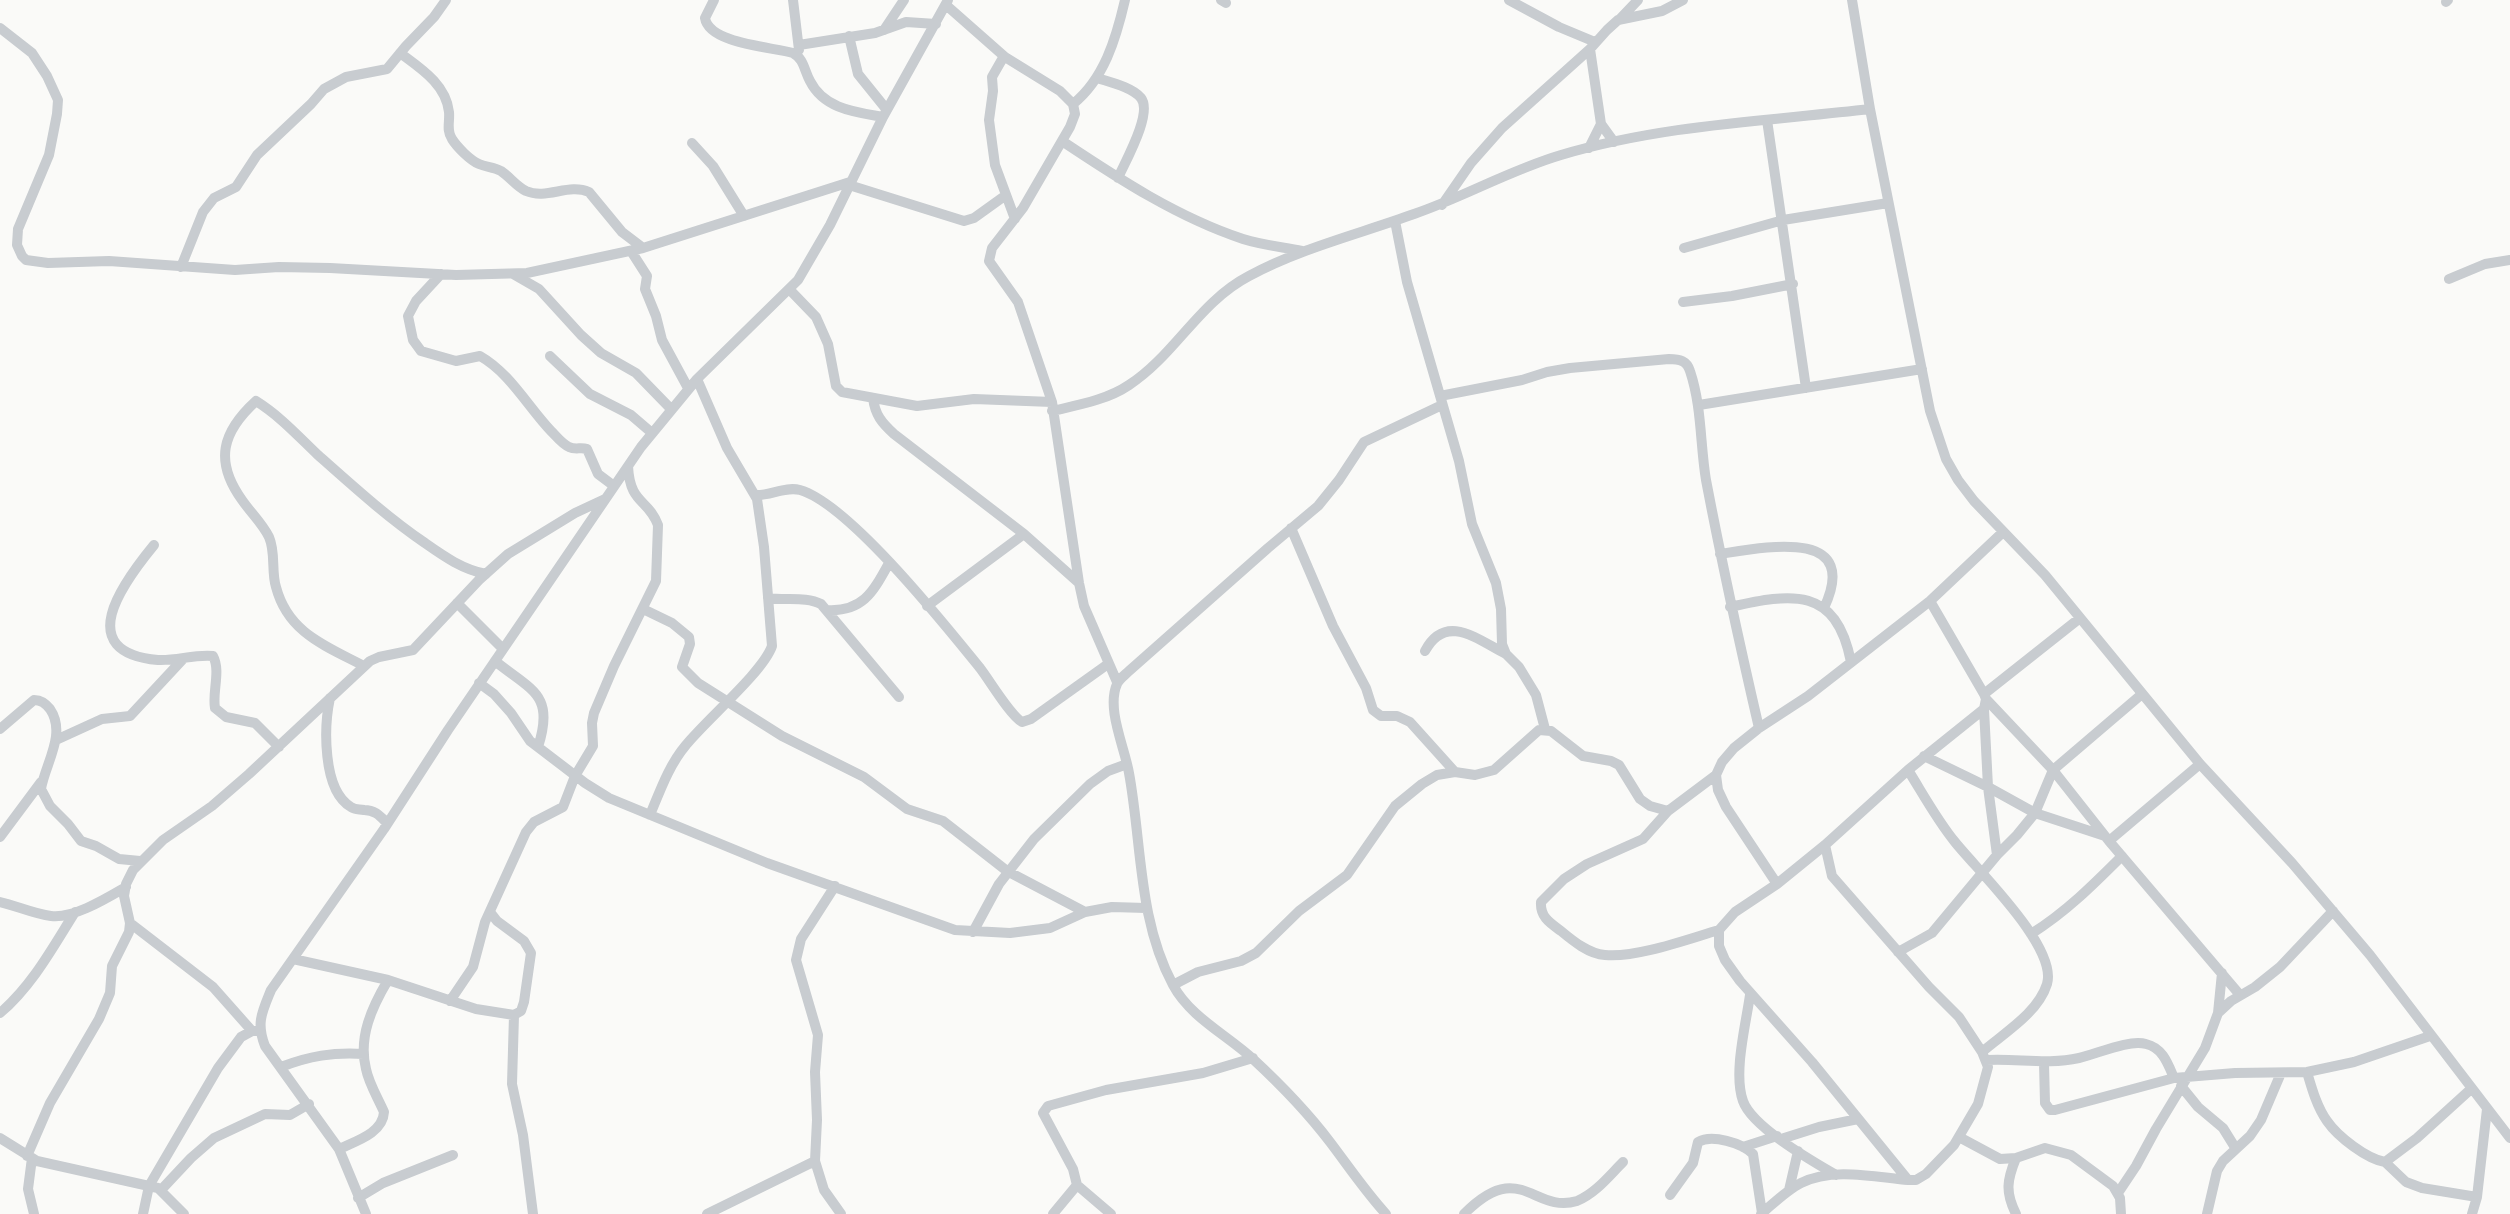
<!DOCTYPE html>
<style>
body{margin:0}
canvas{display:block;background:#fafaf8}
</style>
<canvas width="2510" height="1214"></canvas>
<script>
const ctx = document.querySelector('canvas').getContext('2d');
ctx.lineJoin = 'round';
function strokePath(path, color, width, dash) {
  ctx.strokeStyle = color;
  ctx.lineWidth = width;
  ctx.lineCap = dash ? 'butt' : 'round';
  ctx.setLineDash(dash || []);
  ctx.stroke(path);
}
strokePath(new Path2D(`
 M 714,0 L 705,18 C 709,44 773,47 793,53 C 804,59 804,70 810,81 C 824,109 855,112 883,117
 M 793,0 L 799,50
 M 1221,0 L 1226,3
 M 1509,0 L 1559,27 L 1595,42
 M 1852,0 L 1870,109 L 1930,411 L 1946,459 L 1958,480 L 1974,501 L 2045,575 L 2200,764 L 2292,863 L 2370,955 L 2510,1138
 M 2446,2 L 2448,0
 M 946,5 L 1005,57 L 1060,91 L 1073,104 L 1075,114 L 1070,127 L 1023,208 L 992,248 L 989,261 L 1018,302 L 1052,402 L 1079,583 L 1084,606 L 1117,682
 M 1619,20 L 1638,0
 M 0,28 L 32,53 L 47,76 L 58,100 L 57,114 L 49,155 L 18,229 L 17,245 L 22,256 L 26,260 L 48,263 L 109,261 L 235,270 L 279,267 L 330,268 L 456,275 L 527,273 L 643,248 L 850,182
 M 884,30 L 904,0
 M 849,36 L 858,74 L 887,110
 M 799,45 L 875,33 L 906,22 L 936,24
 M 1590,49 L 1601,124 L 1614,142
 M 400,53 C 420,68 446,84 449,112 C 450,122 446,130 452,139 C 457,147 470,160 479,164 C 486,167 494,167 501,171 C 510,177 516,186 526,191 C 547,200 568,183 589,192 L 622,232 L 643,248
 M 1004,56 L 992,77 L 993,91 L 989,120 L 995,165 L 1015,219
 M 1097,78 C 1109,82 1132,87 1141,98 C 1153,113 1125,162 1118,178
 M 1073,104 C 1104,79 1116,39 1125,0
 M 1767,120 L 1806,388
 M 1062,141 C 1119,179 1177,217 1243,239 C 1262,245 1282,247 1302,251
 M 692,143 L 713,166 L 744,216
 M 1589,148 L 1601,124
 M 849,185 L 964,221 L 974,218 L 1006,195
 M 1442,205 L 1471,163 L 1502,128 L 1590,49 L 1607,30 L 1618,20 L 1662,11 L 1683,0
 M 1395,221 L 1407,282 L 1459,461 L 1472,524 L 1496,583 L 1501,609 L 1502,644 L 1506,654 L 1519,667 L 1536,695 L 1545,729
 M 1684,248 L 1783,220 L 1888,203
 M 631,251 L 647,276 L 645,289 L 656,316 L 662,340 L 688,388
 M 181,267 L 203,212 L 214,198 L 236,187 L 257,155 L 311,104 L 324,89 L 346,77 L 387,69 L 406,46 L 434,17 L 446,0
 M 441,274 L 416,301 L 408,316 L 413,340 L 421,351 L 456,361 L 480,356 C 510,373 528,407 551,431 C 556,436 562,444 569,447 C 575,450 581,447 587,449 L 598,474 L 614,486
 M 513,274 L 539,289 L 581,335 L 601,353 L 636,373 L 671,409
 M 2449,279 L 2485,264 L 2510,260
 M 789,289 L 816,317 L 828,344 L 836,386 L 842,392 L 917,406 L 974,399 L 1052,402
 M 1683,302 L 1732,296 L 1793,284
 M 550,356 L 590,394 L 631,415 L 652,433
 M 1440,396 L 1522,380 L 1547,372 L 1570,368 L 1669,359 C 1680,359 1687,361 1690,371 C 1702,407 1700,444 1706,480 C 1722,564 1740,646 1759,728
 M 873,398 C 875,415 882,423 894,434 L 1024,534 L 1079,583
 M 1699,405 L 1922,369
 M 1052,411 C 1078,405 1107,400 1129,385 C 1175,355 1199,302 1249,276 C 1301,248 1359,234 1414,214 C 1464,197 1510,170 1561,155 C 1661,125 1767,121 1870,109
 M 755,495 C 770,496 785,486 800,490 C 849,504 945,625 980,668 C 990,681 1010,715 1022,722 L 1031,719 L 1108,664
 M 1291,528 L 1333,626 L 1366,688 L 1373,710 L 1381,716 L 1397,716 L 1410,722 L 1455,772
 M 154,545 C 122,584 72,652 158,660 C 176,661 195,654 213,656 C 221,671 212,692 215,708 L 226,717 L 255,723 L 279,747
 M 1720,554 C 1764,547 1862,527 1824,608
 M 768,598 C 785,601 806,596 821,604 L 899,697
 M 457,603 L 503,649
 M 927,606 L 1024,534
 M 1730,607 C 1792,593 1836,586 1851,662
 M 643,609 L 672,623 L 689,637 L 690,644 L 682,667 L 698,683 L 782,736 L 864,777 L 907,809 L 943,821 L 1007,871 L 1085,912
 M 827,610 C 863,612 873,592 889,563
 M 1425,651 C 1446,612 1478,640 1506,654
 M 495,661 C 532,691 555,694 538,747
 M 364,666 C 326,646 288,633 276,587 C 271,571 276,553 269,537 C 262,523 251,513 242,500 C 214,461 222,432 256,401 C 280,416 298,436 318,455 C 353,486 387,517 425,543 C 445,557 462,569 486,574
 M 479,683 L 494,694 L 511,713 L 530,741 L 585,783 L 609,798 L 767,863 L 955,930 L 1010,933 L 1050,928 L 1085,912 L 1112,907 L 1146,908
 M 1984,694 L 2080,618
 M 330,698 C 324,726 322,790 351,807 C 355,810 359,809 364,810 C 375,810 380,816 387,823
 M 1986,699 L 2053,770 L 2109,841 L 2240,995
 M 1984,709 L 1988,787 L 1997,855
 M 0,729 L 34,700 C 41,700 45,703 50,709 C 67,734 45,764 41,789 L 50,806 L 68,824 L 81,841 L 96,846 L 119,859 L 140,861
 M 56,740 L 102,719 L 130,716 L 183,659
 M 1924,756 L 1988,787 L 2035,813 L 2105,836
 M 1908,770 C 1923,794 1937,820 1955,842 C 1978,871 2058,947 2047,984 C 2038,1013 2004,1033 1982,1052
 M 1716,775 L 1668,811 L 1643,839 L 1587,864 L 1564,879 L 1541,902 C 1540,917 1550,923 1561,931 C 1573,941 1589,954 1605,955 C 1637,958 1688,939 1719,930
 M 650,815 C 660,791 669,765 686,745 C 706,720 763,672 772,646 L 764,547 L 757,499 L 727,448 L 697,379
 M 0,837 L 41,782
 M 2109,841 L 2200,764
 M 1777,884 L 1726,807 L 1718,790 L 1716,775 L 1722,762 L 1734,748 L 1759,728 L 1808,696 L 1930,601 L 2002,533
 M 835,886 L 801,939 L 796,960 L 818,1035 L 815,1072 L 817,1120 L 815,1161 L 824,1190 L 841,1214
 M 0,902 C 17,906 34,914 51,916 C 73,919 107,898 126,887
 M 130,923 L 213,987 L 252,1031
 M 973,932 L 999,884 L 1034,839 L 1090,784 L 1108,771 L 1127,764
 M 2031,934 C 2066,912 2093,885 2122,856
 M 1898,952 L 1932,933 L 1997,855 L 2017,835 L 2035,813 L 2053,770 L 2142,694
 M 293,959 L 388,980 L 476,1009 L 514,1015 L 521,1011 L 524,1002 L 531,953 L 524,941 L 497,921 L 490,912
 M 1173,985 L 1198,972 L 1241,961 L 1256,953 L 1299,911 L 1347,875 L 1395,806 L 1422,784 L 1437,775 L 1455,772 L 1475,775 L 1494,770 L 1539,730 L 1551,731 L 1583,756 L 1611,761 L 1619,765 L 1640,799 L 1650,806 L 1668,811
 M 1750,995 C 1746,1024 1733,1073 1743,1101 C 1752,1127 1812,1161 1836,1175
 M 450,1001 L 473,967 L 485,922 L 526,832 L 534,822 L 563,807 L 575,776 L 593,746 L 592,723 L 594,713 L 614,666 L 656,581 L 658,525 C 648,498 630,505 628,466
 M 0,1013 C 32,986 53,947 75,912
 M 2218,1013 L 2222,973
 M 514,1015 L 512,1084 L 523,1135 L 533,1214
 M 1986,1060 C 2017,1058 2047,1065 2079,1058 C 2097,1054 2129,1039 2146,1044 C 2163,1048 2168,1064 2174,1078
 M 2044,1063 L 2045,1103 L 2050,1110 L 2055,1110 L 2174,1078 L 2235,1073 L 2307,1072 L 2354,1062 L 2430,1036
 M 281,1067 C 309,1056 333,1052 364,1054
 M 2307,1072 C 2312,1089 2317,1107 2327,1121 C 2338,1137 2367,1159 2385,1162 L 2417,1138 L 2471,1089
 M 2181,1086 L 2198,1107 L 2223,1128 L 2236,1149
 M 1959,1137 L 2000,1159 L 2016,1158 L 2045,1148 L 2071,1155 L 2113,1186 L 2120,1198 L 2121,1214
 M 0,1138 L 37,1161 L 158,1188 L 184,1214
 M 1781,1139 L 1819,1127 L 1858,1119
 M 1743,1147 L 1777,1136
 M 339,1149 C 356,1141 383,1133 384,1112 C 378,1098 369,1084 366,1069 C 358,1037 372,1007 388,980
 M 27,1156 L 50,1103 L 99,1019 L 110,993 L 112,966 L 129,932 L 130,923 L 124,896 L 126,884 L 133,870 L 163,840 L 212,806 L 249,774 L 370,661 L 379,657 L 413,650 L 479,580 L 508,554 L 575,513 L 605,499
 M 32,1158 L 28,1189 L 34,1214
 M 2385,1162 L 2406,1182 L 2422,1188 L 2477,1197
 M 1908,1180 L 1812,1062 L 1740,981 L 1725,960 L 1719,946 L 1719,930 L 1735,912 L 1777,884 L 1825,845 L 1908,770 L 1984,709 L 1986,699 L 1984,694 L 1930,601
 M 1077,1185 L 1111,1214
 M 161,1190 L 191,1158 L 214,1138 L 265,1114 L 290,1115 L 309,1104
 M 1789,1190 L 1798,1151
 M 2118,1193 L 2136,1166 L 2156,1129 L 2205,1048 L 2218,1013 L 2231,1001 L 2255,987 L 2280,967 L 2333,911
 M 1670,1195 L 1693,1163 L 1698,1142 C 1712,1134 1742,1143 1753,1154 L 1762,1213
 M 358,1198 L 383,1183 L 453,1155
 M 143,1214 L 149,1186 L 218,1068 L 241,1037 L 252,1031 L 259,1031
 M 366,1214 L 339,1149 L 265,1046 C 256,1023 262,1012 271,990 L 384,829 L 448,730 L 641,447 L 697,379 L 798,280 L 830,225 L 883,117 L 948,0
 M 707,1214 L 815,1161
 M 1053,1214 L 1077,1185 L 1073,1169 L 1043,1113 L 1048,1106 L 1106,1090 L 1203,1073 L 1253,1058
 M 1386,1214 C 1365,1191 1349,1167 1330,1142 C 1308,1113 1280,1084 1253,1059 C 1227,1035 1190,1017 1173,985 C 1138,920 1142,844 1129,773 C 1125,748 1106,709 1117,684 C 1119,679 1125,675 1129,671 L 1268,548 L 1318,506 L 1339,480 L 1364,442 L 1442,405
 M 1464,1214 C 1520,1157 1533,1214 1577,1201 C 1596,1193 1609,1176 1623,1162
 M 1761,1214 C 1774,1203 1787,1190 1801,1183 C 1832,1167 1875,1177 1908,1180 L 1916,1180 L 1926,1174 L 1954,1145 L 1978,1104 L 1988,1067 L 1982,1052 L 1959,1017 L 1929,987 L 1832,876 L 1825,845
 M 2016,1214 C 2005,1192 2007,1180 2016,1158
 M 2207,1214 L 2217,1171 L 2223,1161 L 2250,1136 L 2261,1120 L 2281,1073
 M 2472,1214 L 2477,1197 L 2487,1109`), '#c8ccd0', 10);
</script>
